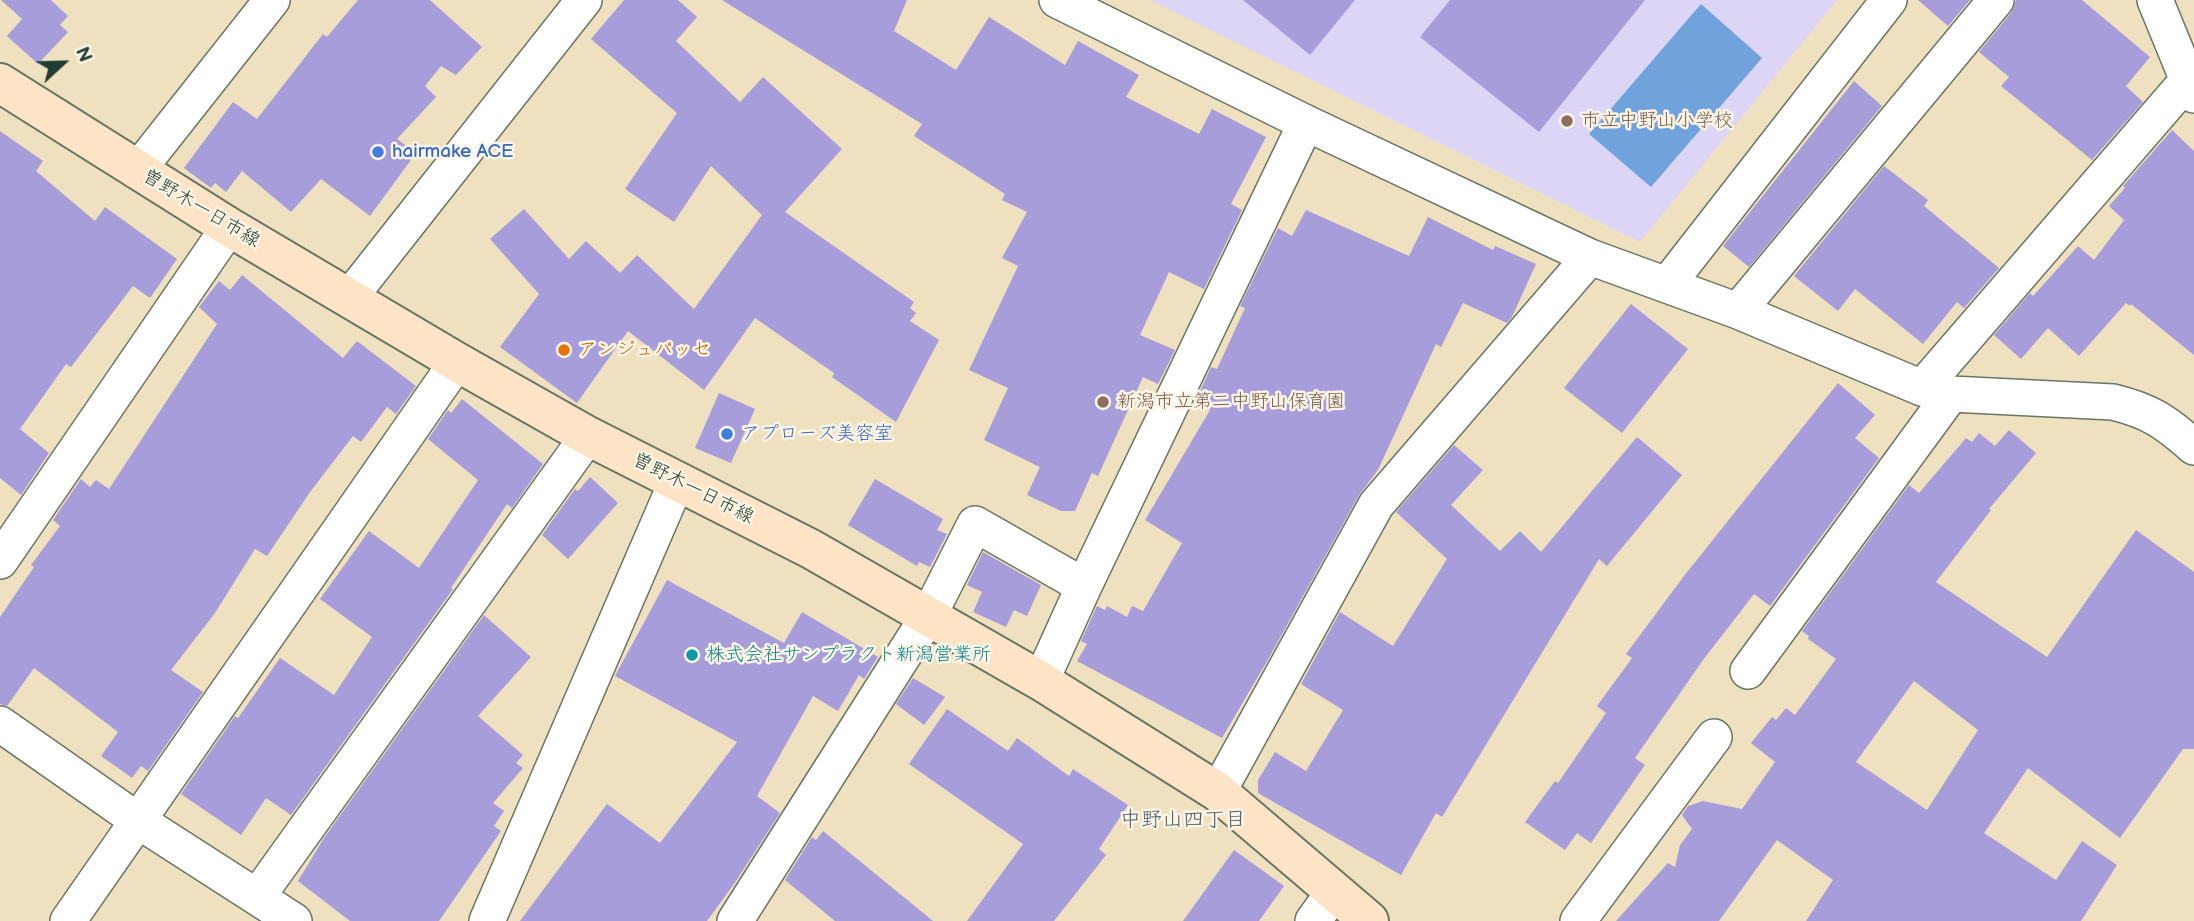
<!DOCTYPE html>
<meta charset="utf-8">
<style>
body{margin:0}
#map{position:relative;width:2194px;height:921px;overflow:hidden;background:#efe0bf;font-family:"Balsamiq Sans",sans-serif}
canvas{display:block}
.north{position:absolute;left:28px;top:28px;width:70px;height:70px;-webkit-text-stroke:5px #fcf5e5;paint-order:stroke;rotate:68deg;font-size:19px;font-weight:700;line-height:28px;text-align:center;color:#1f3d34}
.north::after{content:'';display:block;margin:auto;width:24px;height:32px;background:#1f3d34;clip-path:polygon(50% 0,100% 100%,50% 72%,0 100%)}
</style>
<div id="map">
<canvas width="2194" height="921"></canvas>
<div class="north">N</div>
</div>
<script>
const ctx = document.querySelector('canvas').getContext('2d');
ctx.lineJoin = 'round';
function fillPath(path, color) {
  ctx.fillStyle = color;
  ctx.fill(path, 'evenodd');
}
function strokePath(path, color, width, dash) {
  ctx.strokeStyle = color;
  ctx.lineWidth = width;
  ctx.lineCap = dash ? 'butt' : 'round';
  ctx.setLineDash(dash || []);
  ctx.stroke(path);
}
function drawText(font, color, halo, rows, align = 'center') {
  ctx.font = font + ' "Balsamiq Sans","Klee One",sans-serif';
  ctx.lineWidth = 5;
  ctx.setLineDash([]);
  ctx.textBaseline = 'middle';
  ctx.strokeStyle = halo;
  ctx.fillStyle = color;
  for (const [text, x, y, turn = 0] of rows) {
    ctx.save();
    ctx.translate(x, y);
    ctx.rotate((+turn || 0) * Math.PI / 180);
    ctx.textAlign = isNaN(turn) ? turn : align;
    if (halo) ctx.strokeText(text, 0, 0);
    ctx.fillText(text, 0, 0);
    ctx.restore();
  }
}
fillPath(new Path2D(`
 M 1150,0 L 1837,0 L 1640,242 Z`), '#ddd5f6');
fillPath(new Path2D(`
 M 1701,4 L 1762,58 L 1651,187 L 1589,134 Z`), '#70a3db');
fillPath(new Path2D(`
 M 1,0 L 51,0 L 68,16 L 60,25 L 68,32 L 38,64 L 7,36 L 22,19 Z
 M 358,0 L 430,0 L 482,47 L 456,75 L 441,66 L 425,86 L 436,97 L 397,139 L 416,153 L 370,216 L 321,179 L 291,212 L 242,171 L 226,192 L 215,183 L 211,188 L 184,168 L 233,102 L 257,119 L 323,34 L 327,37 Z
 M 624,0 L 678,0 L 697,17 L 676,41 L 740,102 L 763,77 L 842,149 L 785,212 L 914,302 L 910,308 L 916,313 L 910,321 L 939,340 L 896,422 L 832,377 L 834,373 L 755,318 L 704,390 L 628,331 L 577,403 L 500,347 L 539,294 L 490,239 L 524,209 L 569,259 L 586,241 L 620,273 L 637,255 L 694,309 L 762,215 L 711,166 L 674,222 L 625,189 L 677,113 L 591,39 Z
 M 722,0 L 907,0 L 894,31 L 956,70 L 989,17 L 1065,65 L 1078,41 L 1139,75 L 1126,97 L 1199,134 L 1212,109 L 1266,137 L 1231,204 L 1242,210 L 1204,289 L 1169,272 L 1140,335 L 1175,350 L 1158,384 L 1143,377 L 1098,476 L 1092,473 L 1075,511 L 1061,511 L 1027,495 L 1040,467 L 984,440 L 1008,388 L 969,370 L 1018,266 L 1002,258 L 1027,212 L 1002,200 L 1005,194 L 914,136 L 922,124 Z
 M 1243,0 L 1355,0 L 1310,55 Z
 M 1450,0 L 1645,0 L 1539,132 L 1420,37 Z
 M 1918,0 L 1970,0 L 1948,26 Z
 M 2016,0 L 2082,0 L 2150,57 L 2126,86 L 2143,102 L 2092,160 L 2001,86 L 2009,77 L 1979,52 L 2011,13 Z
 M 1854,81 L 1882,106 L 1749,267 L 1723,246 Z
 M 2172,130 L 2194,151 L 2194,355 L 2131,304 L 2130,306 L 2126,303 L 2079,356 L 2048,328 L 2021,359 L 1994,335 L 2030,293 L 2033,296 L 2078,246 L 2094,260 L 2124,220 L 2109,206 L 2125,188 L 2123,186 Z
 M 0,131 L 43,161 L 36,171 L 95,221 L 105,207 L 177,259 L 150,298 L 133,286 L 71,367 L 66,364 L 20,429 L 49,453 L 21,495 L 0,478 Z
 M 1884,166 L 1928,200 L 1924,206 L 1999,268 L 1964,308 L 1957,302 L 1923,344 L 1855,289 L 1838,311 L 1794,276 Z
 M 1306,210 L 1409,256 L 1428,217 L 1493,250 L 1495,246 L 1536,264 L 1512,317 L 1507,323 L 1463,303 L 1441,347 L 1436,344 L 1378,470 L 1359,495 L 1266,663 L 1222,738 L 1077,661 L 1087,644 L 1081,641 L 1097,606 L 1105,610 L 1107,606 L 1127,617 L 1132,606 L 1143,611 L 1182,543 L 1145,520 L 1210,410 L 1195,402 L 1211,367 L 1217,369 L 1245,308 L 1240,306 L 1278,228 L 1292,236 Z
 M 242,275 L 343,358 L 357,341 L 416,386 L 396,414 L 387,407 L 361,442 L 353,436 L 310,492 L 267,556 L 255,549 L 215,613 L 171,670 L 203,692 L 148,771 L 141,766 L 132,778 L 101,756 L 118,732 L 34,668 L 7,706 L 0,704 L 0,617 L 34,567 L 31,565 L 60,526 L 53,520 L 81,479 L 90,487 L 96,480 L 109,489 L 217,324 L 199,307 L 219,281 L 230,290 Z
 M 1631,304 L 1688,349 L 1622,433 L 1564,388 Z
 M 1838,383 L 1875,415 L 1855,438 L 1879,458 L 1770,606 L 1754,594 L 1703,660 L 1635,758 L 1645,765 L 1591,843 L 1577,833 L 1565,850 L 1525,822 L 1555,781 L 1558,783 L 1606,713 L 1597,706 L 1632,658 L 1626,654 L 1684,576 Z
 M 719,393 L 755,409 L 731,463 L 695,448 Z
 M 462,399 L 543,464 L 512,508 L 507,504 L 451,588 L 453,589 L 291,815 L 266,798 L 241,835 L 181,794 L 235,716 L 238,718 L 280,658 L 334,695 L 372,637 L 320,599 L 369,531 L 419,568 L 478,480 L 428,439 L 448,410 L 451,413 Z
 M 2009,430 L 2036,453 L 1989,509 L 1991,510 L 1936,582 L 2047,657 L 2136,530 L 2194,572 L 2194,749 L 2183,749 L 2120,838 L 2028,768 L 1984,833 L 2056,880 L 2082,841 L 2117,865 L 2081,921 L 1806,921 L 1833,880 L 1777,840 L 1719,921 L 1616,921 L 1668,863 L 1675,867 L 1680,845 L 1692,829 L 1682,815 L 1688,806 L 1703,801 L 1742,809 L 1775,762 L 1751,743 L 1772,717 L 1776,720 L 1786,708 L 1795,715 L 1836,659 L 1808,639 L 1809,636 L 1802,631 L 1909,485 L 1919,493 L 1966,438 L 1972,442 L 1979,433 L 1995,446 ZM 1914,681 L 1978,730 L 1927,810 L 1856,762 Z
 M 1637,437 L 1682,475 L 1607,566 L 1599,559 L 1442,817 L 1436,813 L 1401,875 L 1258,793 L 1258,780 L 1275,752 L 1306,771 L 1343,710 L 1301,684 L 1340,612 L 1393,646 L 1447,559 L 1396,512 L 1454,445 L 1483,470 L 1451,505 L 1500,551 L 1520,531 L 1541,552 Z
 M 590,477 L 618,503 L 568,559 L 542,535 L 575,489 L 578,491 Z
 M 875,479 L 943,519 L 937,530 L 947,534 L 930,567 L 919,562 L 917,566 L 848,525 Z
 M 983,552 L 1041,585 L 1027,616 L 1014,610 L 1006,627 L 973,612 L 982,592 L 967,585 Z
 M 667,580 L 784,643 L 802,612 L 878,657 L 864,679 L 859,675 L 838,711 L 813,696 L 757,796 L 780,813 L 734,884 L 707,921 L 520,921 L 607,804 L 660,843 L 737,742 L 615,676 Z
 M 484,615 L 531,657 L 478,716 L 523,755 L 516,763 L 523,768 L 493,803 L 504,811 L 494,826 L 501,831 L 439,921 L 350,921 L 298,881 L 324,838 Z
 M 913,678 L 945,697 L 924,725 L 896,704 Z
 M 947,709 L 1008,751 L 1017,738 L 1069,776 L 1073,769 L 1128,805 L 1099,849 L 1106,855 L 1054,921 L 967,921 L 1023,844 L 909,764 Z
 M 823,831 L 933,921 L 835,921 L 785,880 L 812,837 L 816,840 Z
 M 1234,850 L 1284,886 L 1259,921 L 1183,921 Z`), '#a79ddb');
const street = new Path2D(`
 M 1057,0 L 1306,123 L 1590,257 L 1738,311 L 1922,388 L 1951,394 L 2113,402 C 2150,411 2166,422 2194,447
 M 2155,0 L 2194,95
 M 137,171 L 272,0
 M 1667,285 L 1889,0
 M 349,298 L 584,0
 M 1738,311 L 1996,0
 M 1922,388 L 2188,80
 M 0,561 L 229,227
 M 1748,671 L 1951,394
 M 1041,681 L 1084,586 L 1306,123
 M 0,724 L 137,820 L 294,921
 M 1218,792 L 1376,505 L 1590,257
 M 257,897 L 588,436
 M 68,921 L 457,362
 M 487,921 L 677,481
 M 735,921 L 929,615 L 975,524 L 1084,586
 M 1313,921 L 1334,892
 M 1578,921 L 1714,737`);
const secondary = new Path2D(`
 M 0,83 L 229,227 L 457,362 L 588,436 L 811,549 L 1041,681 L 1218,792 L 1369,921`);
strokePath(street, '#687665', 38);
strokePath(secondary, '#687665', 42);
strokePath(street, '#fff', 35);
strokePath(secondary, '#fee4c6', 38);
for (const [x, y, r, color] of [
 [1567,121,7,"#8d6e63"],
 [378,152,7,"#3f7fe0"],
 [564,350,7,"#e8710a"],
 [1103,402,7,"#8d6e63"],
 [727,434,7,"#3f7fe0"],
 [692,655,7,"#0f9aa8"]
]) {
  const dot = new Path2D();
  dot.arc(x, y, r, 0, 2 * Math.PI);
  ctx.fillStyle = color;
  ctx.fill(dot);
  strokePath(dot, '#fcf5e5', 2.5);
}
drawText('19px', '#785e54', '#fcf5e5', [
 ["市立中野山小学校",1581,121],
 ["新潟市立第二中野山保育園",1117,402]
], 'left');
drawText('19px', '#366cbe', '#fcf5e5', [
 ["hairmake ACE",392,152],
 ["アプローズ美容室",741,434]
], 'left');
drawText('19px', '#1f3d34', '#fcf5e5', [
 ["曽野木一日市線",201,209,31],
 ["曽野木一日市線",693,489,27]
]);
drawText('19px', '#c56008', '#fcf5e5', [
 ["アンジュパッセ",578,350]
], 'left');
drawText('19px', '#0d838f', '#fcf5e5', [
 ["株式会社サンプラクト新潟営業所",706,655]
], 'left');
drawText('21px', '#4f5f6e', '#fcf5e5', [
 ["中野山四丁目",1183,821]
]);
</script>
